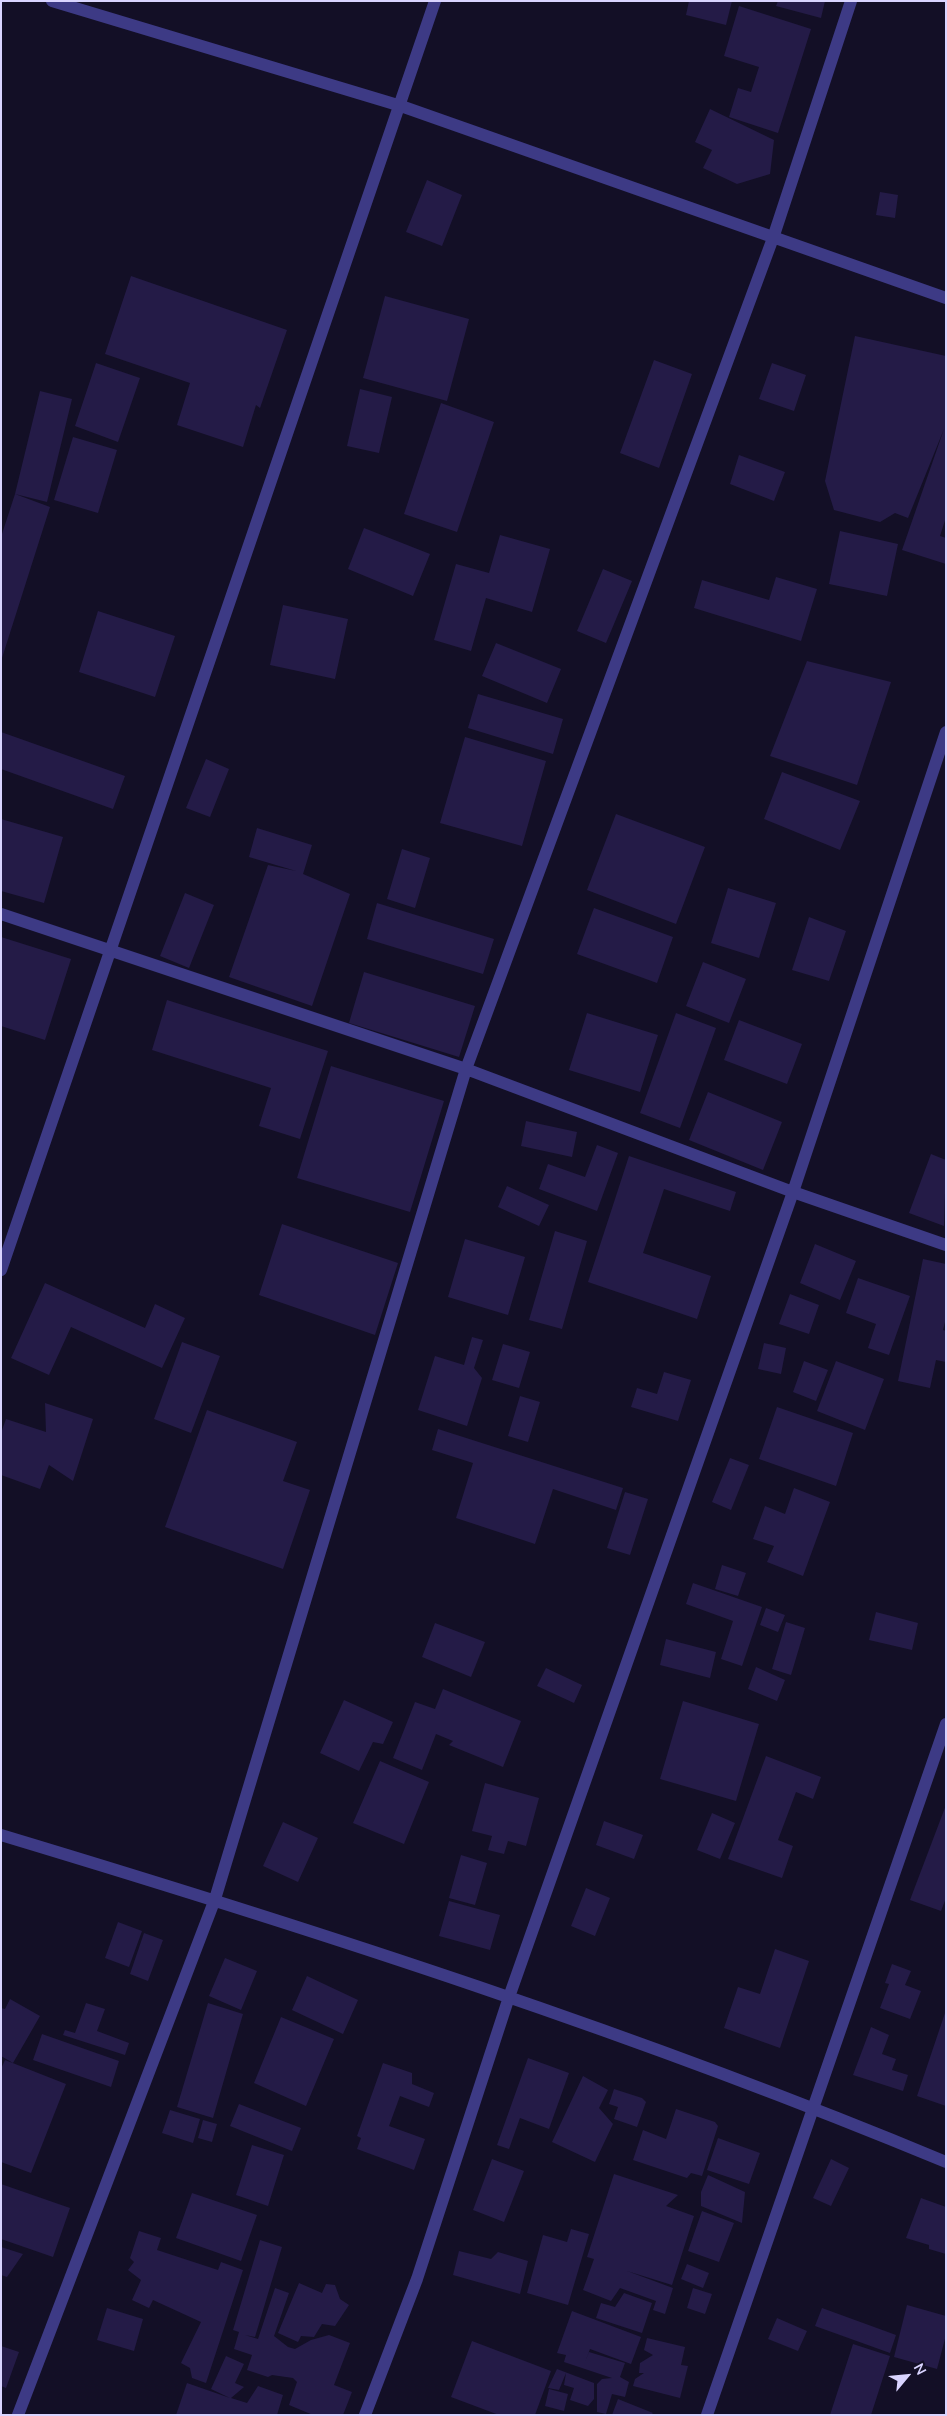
<!DOCTYPE html>
<style>
body{margin:0}
#map{position:relative;width:947px;height:2416px;overflow:hidden;background:#130f26;font-family:Mulish,sans-serif}
canvas{display:block}
.frame{position:absolute;inset:0;border:2px solid #d9d4ff;pointer-events:none}
.north{position:absolute;left:882px;top:2351px;width:50px;height:50px;-webkit-text-stroke:4px #130f26;paint-order:stroke;rotate:62deg;font-size:14px;font-weight:700;line-height:20px;text-align:center;color:#d9d4ff}
.north::after{content:'';display:block;margin:auto;width:18px;height:22px;background:#d9d4ff;clip-path:polygon(50% 0,100% 100%,50% 72%,0 100%)}
</style>
<div id="map">
<canvas width="947" height="2416"></canvas>
<div class="frame"></div>
<div class="north">N</div>
</div>
<script>
const ctx = document.querySelector('canvas').getContext('2d');
ctx.lineJoin = 'round';
function fillPath(path, color) {
  ctx.fillStyle = color;
  ctx.fill(path, 'evenodd');
}
function strokePath(path, color, width, dash) {
  ctx.strokeStyle = color;
  ctx.lineWidth = width;
  ctx.lineCap = dash ? 'butt' : 'round';
  ctx.setLineDash(dash || []);
  ctx.stroke(path);
}
fillPath(new Path2D(`
 M 689,1 L 732,1 L 726,25 L 686,15 Z
 M 778,1 L 825,1 L 821,18 L 776,6 Z
 M 739,6 L 811,29 L 778,133 L 729,117 L 738,88 L 751,92 L 759,67 L 724,56 Z
 M 710,109 L 774,140 L 770,174 L 737,184 L 703,168 L 712,150 L 695,142 Z
 M 427,180 L 462,195 L 442,246 L 406,232 Z
 M 880,192 L 898,195 L 895,218 L 876,215 Z
 M 131,276 L 287,330 L 260,408 L 256,405 L 243,447 L 177,425 L 190,383 L 105,354 Z
 M 385,296 L 469,319 L 447,401 L 363,378 Z
 M 855,336 L 946,356 L 946,517 L 940,536 L 946,538 L 946,564 L 902,550 L 944,429 L 908,518 L 895,513 L 880,522 L 834,510 L 825,481 Z
 M 654,360 L 692,374 L 659,468 L 620,453 Z
 M 96,363 L 140,378 L 118,442 L 75,426 Z
 M 772,363 L 806,375 L 794,411 L 759,399 Z
 M 360,389 L 392,397 L 379,453 L 347,446 Z
 M 40,391 L 72,399 L 47,502 L 15,494 Z
 M 441,403 L 494,422 L 457,532 L 404,514 Z
 M 73,437 L 117,450 L 98,513 L 54,500 Z
 M 739,455 L 785,472 L 774,501 L 730,484 Z
 M 15,494 L 50,507 L 2,658 L 1,537 Z
 M 364,528 L 430,554 L 413,596 L 348,569 Z
 M 840,531 L 898,544 L 887,596 L 829,584 Z
 M 500,535 L 550,549 L 532,612 L 486,598 L 471,651 L 434,640 L 456,564 L 489,573 Z
 M 603,569 L 632,581 L 606,643 L 577,631 Z
 M 776,577 L 817,589 L 801,641 L 694,608 L 702,580 L 769,600 Z
 M 283,605 L 348,619 L 335,679 L 270,665 Z
 M 98,611 L 175,636 L 155,697 L 79,672 Z
 M 496,643 L 561,669 L 547,703 L 482,676 Z
 M 807,661 L 891,682 L 857,785 L 770,756 Z
 M 478,694 L 563,719 L 553,754 L 468,728 Z
 M 1,732 L 125,776 L 113,809 L 1,769 Z
 M 465,737 L 546,761 L 522,846 L 440,823 Z
 M 206,759 L 229,769 L 210,817 L 186,808 Z
 M 782,772 L 860,801 L 840,850 L 764,819 Z
 M 616,814 L 705,847 L 676,924 L 587,890 Z
 M 1,819 L 63,837 L 44,903 L 1,891 Z
 M 257,828 L 312,845 L 303,874 L 350,894 L 312,1006 L 229,977 L 268,865 L 296,871 L 249,857 Z
 M 402,849 L 430,858 L 415,908 L 387,899 Z
 M 728,888 L 776,903 L 759,958 L 711,943 Z
 M 185,893 L 214,905 L 189,968 L 160,956 Z
 M 377,903 L 494,939 L 483,974 L 367,939 Z
 M 594,908 L 673,937 L 657,983 L 577,954 Z
 M 809,917 L 846,931 L 829,981 L 792,970 Z
 M 1,937 L 71,959 L 45,1040 L 1,1026 Z
 M 703,962 L 746,979 L 729,1023 L 686,1006 Z
 M 364,972 L 475,1006 L 459,1057 L 349,1023 Z
 M 167,1000 L 328,1051 L 300,1139 L 259,1126 L 271,1088 L 152,1050 Z
 M 587,1013 L 658,1035 L 640,1092 L 569,1070 Z
 M 676,1013 L 716,1028 L 680,1128 L 640,1113 Z
 M 739,1020 L 802,1044 L 787,1084 L 724,1060 Z
 M 331,1066 L 444,1101 L 410,1212 L 297,1178 Z
 M 708,1092 L 782,1122 L 763,1170 L 689,1140 Z
 M 526,1121 L 577,1132 L 572,1157 L 521,1146 Z
 M 597,1145 L 618,1153 L 597,1211 L 539,1189 L 548,1164 L 585,1177 Z
 M 931,1154 L 946,1160 L 944,1226 L 909,1213 Z
 M 629,1156 L 736,1192 L 730,1211 L 664,1189 L 643,1253 L 711,1276 L 697,1319 L 588,1282 Z
 M 507,1186 L 549,1205 L 539,1226 L 498,1207 Z
 M 282,1224 L 398,1263 L 375,1335 L 259,1295 Z
 M 555,1231 L 587,1241 L 562,1329 L 529,1320 Z
 M 465,1239 L 525,1257 L 508,1315 L 448,1297 Z
 M 815,1244 L 856,1261 L 840,1300 L 800,1283 Z
 M 923,1259 L 946,1264 L 946,1318 L 943,1330 L 946,1331 L 946,1362 L 936,1360 L 930,1388 L 898,1381 Z
 M 858,1278 L 910,1296 L 889,1355 L 868,1348 L 876,1324 L 846,1313 Z
 M 45,1283 L 145,1328 L 155,1304 L 185,1318 L 162,1368 L 71,1327 L 49,1375 L 11,1358 Z
 M 790,1294 L 819,1305 L 809,1334 L 779,1324 Z
 M 472,1337 L 483,1340 L 474,1368 L 482,1378 L 467,1426 L 418,1410 L 435,1356 L 464,1365 Z
 M 182,1342 L 220,1356 L 191,1433 L 154,1419 Z
 M 764,1343 L 786,1348 L 781,1374 L 758,1369 Z
 M 503,1344 L 530,1352 L 519,1388 L 492,1380 Z
 M 804,1361 L 828,1370 L 816,1401 L 793,1392 Z
 M 836,1361 L 884,1379 L 865,1430 L 817,1411 Z
 M 664,1372 L 691,1380 L 678,1421 L 631,1407 L 637,1388 L 657,1394 Z
 M 520,1396 L 540,1402 L 528,1442 L 508,1436 Z
 M 45,1403 L 93,1419 L 73,1481 L 49,1465 L 40,1489 L 1,1475 L 1,1433 L 6,1419 L 46,1432 Z
 M 777,1407 L 853,1433 L 836,1486 L 759,1459 Z
 M 207,1410 L 297,1442 L 283,1481 L 310,1490 L 283,1569 L 165,1527 Z
 M 438,1429 L 623,1488 L 616,1510 L 553,1489 L 535,1544 L 456,1518 L 473,1463 L 432,1450 Z
 M 730,1458 L 749,1465 L 731,1510 L 712,1502 Z
 M 794,1488 L 830,1502 L 803,1576 L 767,1562 L 774,1546 L 753,1539 L 765,1506 L 785,1514 Z
 M 625,1492 L 648,1499 L 630,1555 L 607,1548 Z
 M 722,1565 L 746,1573 L 738,1596 L 715,1589 Z
 M 693,1583 L 762,1607 L 742,1666 L 721,1659 L 733,1621 L 686,1604 Z
 M 766,1608 L 785,1615 L 778,1632 L 760,1625 Z
 M 876,1612 L 918,1623 L 912,1650 L 869,1640 Z
 M 786,1622 L 805,1628 L 791,1675 L 772,1669 Z
 M 435,1623 L 485,1642 L 471,1677 L 422,1657 Z
 M 666,1639 L 716,1652 L 710,1678 L 660,1665 Z
 M 756,1667 L 785,1680 L 777,1701 L 748,1689 Z
 M 546,1668 L 582,1685 L 574,1703 L 537,1686 Z
 M 443,1689 L 521,1721 L 503,1767 L 449,1745 L 453,1741 L 436,1734 L 422,1770 L 393,1758 L 415,1702 L 435,1709 Z
 M 344,1700 L 393,1722 L 383,1744 L 373,1742 L 359,1771 L 320,1753 Z
 M 683,1701 L 759,1724 L 736,1801 L 660,1779 Z
 M 766,1756 L 821,1777 L 813,1799 L 796,1792 L 778,1840 L 793,1846 L 782,1878 L 728,1859 Z
 M 380,1761 L 429,1782 L 404,1844 L 353,1823 Z
 M 485,1783 L 539,1798 L 526,1846 L 508,1841 L 504,1854 L 488,1850 L 492,1836 L 472,1831 Z
 M 946,1805 L 946,1898 L 941,1911 L 910,1900 Z
 M 712,1813 L 735,1823 L 720,1859 L 697,1850 Z
 M 604,1821 L 643,1835 L 634,1859 L 596,1845 Z
 M 283,1822 L 318,1838 L 298,1882 L 263,1866 Z
 M 461,1855 L 487,1863 L 475,1905 L 449,1898 Z
 M 586,1888 L 610,1898 L 595,1936 L 571,1926 Z
 M 449,1901 L 500,1915 L 490,1950 L 439,1936 Z
 M 118,1922 L 142,1931 L 129,1967 L 105,1958 Z
 M 144,1933 L 163,1940 L 148,1981 L 130,1974 Z
 M 775,1949 L 809,1961 L 780,2048 L 724,2028 L 738,1987 L 760,1994 Z
 M 225,1958 L 257,1971 L 241,2010 L 209,1996 Z
 M 892,1964 L 911,1971 L 905,1985 L 921,1991 L 910,2019 L 880,2008 L 889,1984 L 885,1983 Z
 M 307,1976 L 358,2000 L 343,2034 L 292,2010 Z
 M 10,1999 L 40,2016 L 13,2063 L 1,2056 L 1,2008 L 5,2009 Z
 M 86,2003 L 105,2009 L 97,2031 L 129,2043 L 125,2055 L 63,2035 L 65,2030 L 75,2033 Z
 M 208,2003 L 243,2014 L 213,2118 L 177,2107 Z
 M 945,2013 L 946,2013 L 946,2106 L 917,2096 Z
 M 281,2017 L 334,2039 L 306,2106 L 254,2083 Z
 M 871,2027 L 889,2035 L 882,2054 L 896,2059 L 892,2070 L 908,2075 L 903,2091 L 853,2075 Z
 M 42,2034 L 119,2061 L 111,2087 L 33,2060 Z
 M 528,2058 L 569,2073 L 549,2129 L 520,2118 L 509,2149 L 497,2145 Z
 M 5,2060 L 66,2084 L 31,2173 L 1,2162 L 1,2069 Z
 M 383,2063 L 412,2073 L 412,2084 L 434,2093 L 429,2107 L 400,2096 L 389,2126 L 425,2139 L 414,2170 L 357,2149 L 361,2138 L 357,2136 Z
 M 583,2076 L 608,2090 L 599,2108 L 613,2124 L 595,2162 L 552,2142 Z
 M 614,2089 L 642,2098 L 646,2102 L 637,2127 L 614,2119 L 618,2107 L 609,2104 Z
 M 239,2104 L 301,2128 L 292,2151 L 230,2126 Z
 M 676,2109 L 715,2122 L 718,2126 L 702,2176 L 691,2173 L 687,2178 L 633,2160 L 643,2130 L 666,2139 Z
 M 170,2110 L 200,2119 L 193,2143 L 162,2133 Z
 M 203,2120 L 217,2124 L 212,2142 L 198,2138 Z
 M 718,2138 L 760,2153 L 749,2184 L 707,2170 Z
 M 252,2145 L 284,2155 L 268,2206 L 236,2195 Z
 M 492,2159 L 524,2171 L 504,2222 L 473,2210 Z
 M 831,2159 L 849,2168 L 831,2206 L 813,2198 Z
 M 614,2174 L 678,2195 L 666,2206 L 694,2216 L 672,2285 L 627,2271 L 673,2288 L 665,2314 L 653,2310 L 656,2301 L 620,2288 L 611,2301 L 583,2290 L 594,2259 L 587,2257 Z
 M 708,2175 L 745,2192 L 742,2223 L 701,2206 L 701,2192 Z
 M 1,2184 L 70,2208 L 53,2257 L 1,2239 Z
 M 192,2193 L 257,2215 L 241,2261 L 176,2238 Z
 M 921,2198 L 946,2207 L 946,2254 L 929,2249 L 929,2245 L 906,2238 Z
 M 702,2211 L 734,2223 L 719,2262 L 688,2251 Z
 M 571,2229 L 589,2234 L 568,2305 L 527,2293 L 543,2235 L 567,2242 Z
 M 139,2231 L 161,2238 L 157,2250 L 218,2270 L 221,2262 L 243,2270 L 206,2383 L 192,2378 L 190,2368 L 181,2363 L 201,2322 L 153,2300 L 149,2308 L 132,2300 L 141,2280 L 128,2270 L 134,2262 L 130,2258 Z
 M 260,2240 L 282,2247 L 255,2337 L 245,2335 L 258,2339 L 275,2288 L 289,2293 L 274,2336 L 288,2347 L 295,2349 L 311,2340 L 329,2335 L 350,2343 L 334,2385 L 352,2392 L 343,2415 L 313,2415 L 289,2405 L 297,2382 L 293,2378 L 272,2375 L 268,2377 L 247,2370 L 252,2355 L 234,2349 L 239,2332 L 233,2330 Z
 M 1,2247 L 23,2254 L 7,2277 L 1,2275 Z
 M 459,2251 L 491,2259 L 498,2252 L 528,2261 L 520,2294 L 453,2275 Z
 M 687,2264 L 709,2273 L 703,2288 L 681,2279 Z
 M 299,2283 L 322,2293 L 326,2284 L 335,2285 L 340,2299 L 349,2305 L 335,2326 L 322,2324 L 314,2337 L 301,2336 L 298,2342 L 278,2333 Z
 M 693,2288 L 712,2294 L 705,2314 L 687,2308 Z
 M 624,2293 L 652,2303 L 642,2333 L 596,2318 L 601,2303 L 615,2307 Z
 M 907,2305 L 946,2316 L 946,2335 L 937,2369 L 894,2357 Z
 M 107,2308 L 143,2319 L 134,2351 L 97,2340 Z
 M 822,2308 L 896,2335 L 890,2353 L 815,2326 Z
 M 572,2311 L 641,2337 L 631,2364 L 590,2349 L 585,2362 L 589,2352 L 625,2363 L 620,2377 L 629,2382 L 625,2397 L 612,2394 L 606,2414 L 597,2412 L 597,2384 L 602,2379 L 612,2378 L 564,2362 L 566,2355 L 557,2353 Z
 M 777,2318 L 807,2331 L 798,2351 L 768,2339 Z
 M 647,2338 L 685,2347 L 681,2365 L 688,2366 L 680,2398 L 633,2386 L 635,2379 L 644,2373 L 639,2373 L 640,2363 L 653,2355 L 644,2350 Z
 M 472,2341 L 551,2371 L 535,2415 L 499,2415 L 451,2397 Z
 M 853,2344 L 890,2356 L 871,2415 L 830,2415 Z
 M 1,2346 L 19,2352 L 6,2388 L 1,2386 Z
 M 226,2356 L 244,2364 L 235,2383 L 244,2387 L 231,2398 L 247,2403 L 258,2386 L 283,2395 L 277,2415 L 176,2415 L 187,2383 L 230,2398 L 211,2389 Z
 M 557,2369 L 594,2383 L 594,2399 L 588,2406 L 570,2400 L 574,2388 L 564,2385 L 566,2373 L 559,2390 L 548,2388 Z
 M 549,2389 L 568,2394 L 564,2411 L 545,2406 Z
 M 618,2399 L 653,2413 L 651,2415 L 612,2415 Z`), '#241b47');
strokePath(new Path2D(`
 M 52,1 L 401,106 L 946,298
 M 1,914 L 466,1069 L 793,1192 L 946,1245
 M 1,1270 L 435,1
 M 1,1835 C 320,1931 638,2034 946,2162
 M 18,2415 L 215,1899 L 466,1069 L 773,238 L 851,1
 M 365,2415 L 417,2279 L 509,1997 L 793,1192 L 946,732
 M 707,2415 L 946,1724`), '#3d3a85', 12);
</script>
